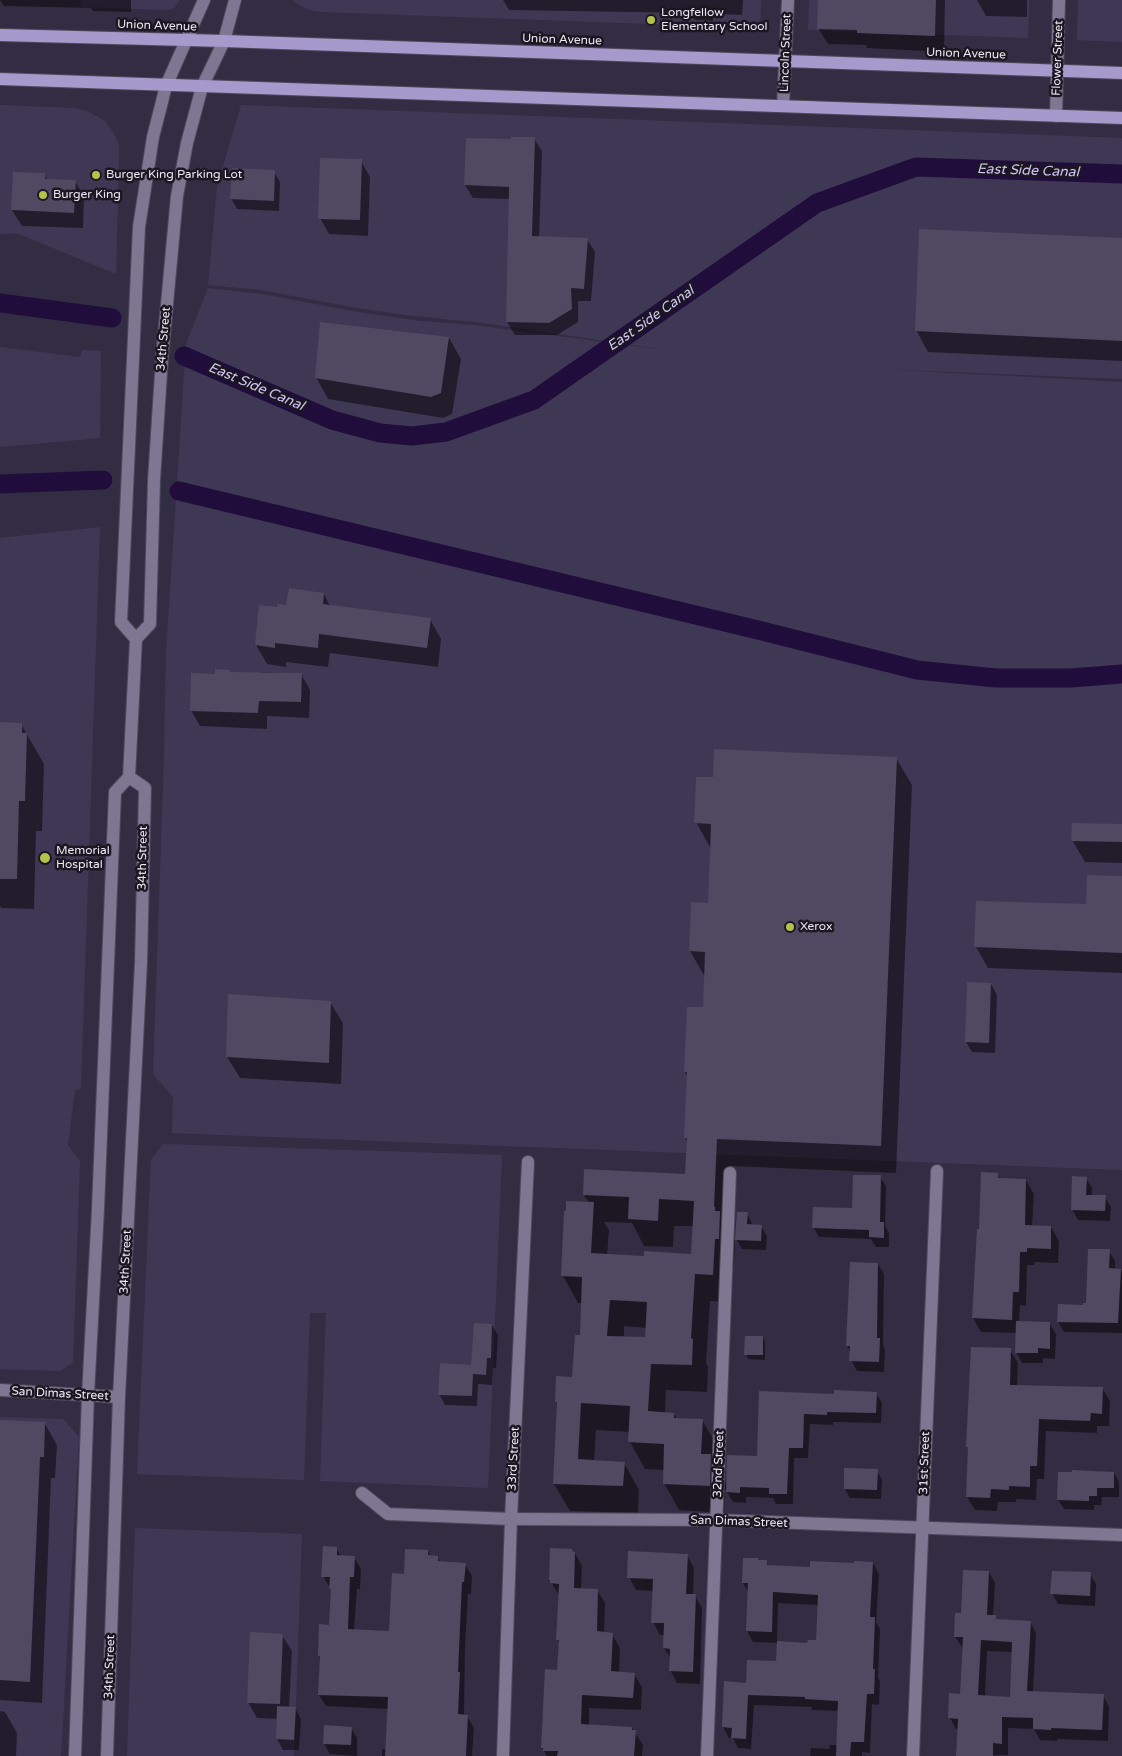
<!DOCTYPE html>
<style>
body{margin:0}
canvas{display:block;background:#332d43}
</style>
<canvas width="1122" height="1756"></canvas>
<script>
const ctx = document.querySelector('canvas').getContext('2d');
ctx.lineJoin = 'round';
function fillPath(path, color) {
  ctx.fillStyle = color;
  ctx.fill(path, 'evenodd');
}
function strokePath(path, color, width, dash) {
  ctx.strokeStyle = color;
  ctx.lineWidth = width;
  ctx.lineCap = dash ? 'butt' : 'round';
  ctx.setLineDash(dash || []);
  ctx.stroke(path);
}
function drawText(font, color, halo, rows, align = 'center') {
  ctx.font = font + ' "Varela Round",sans-serif';
  ctx.lineWidth = 5;
  ctx.setLineDash([]);
  ctx.textBaseline = 'middle';
  ctx.strokeStyle = halo;
  ctx.fillStyle = color;
  for (const [text, x, y, turn = 0] of rows) {
    ctx.save();
    ctx.translate(x, y);
    ctx.rotate((+turn || 0) * Math.PI / 180);
    ctx.textAlign = isNaN(turn) ? turn : align;
    if (halo) ctx.strokeText(text, 0, 0);
    ctx.fillText(text, 0, 0);
    ctx.restore();
  }
}
fillPath(new Path2D(`
 M 81,0 L 180,0 L 174,8 L 168,10 L 80,7 Z
 M 292,0 L 761,0 L 760,28 L 322,12 L 310,10 L 299,5 Z
 M 809,0 L 1029,0 L 1028,38 L 808,30 Z
 M 1078,0 L 1122,0 L 1122,42 L 1077,40 Z
 M 0,105 L 75,108 L 89,112 L 105,121 L 113,132 L 119,145 L 119,160 L 116,274 L 16,233 L 0,234 Z
 M 241,105 L 1122,138 L 1122,379 L 876,369 L 1122,382 L 1122,1170 L 172,1133 L 173,1097 L 153,1074 L 164,758 L 166,653 L 186,344 L 208,288 L 262,294 L 352,311 L 420,321 L 473,325 L 673,351 L 484,323 L 406,315 L 357,308 L 261,290 L 208,285 L 217,187 Z
 M 0,347 L 80,357 L 82,350 L 101,351 L 100,438 L 0,447 Z
 M 100,527 L 81,1089 L 75,1090 L 68,1145 L 80,1161 L 73,1362 L 61,1371 L 0,1369 L 0,538 Z
 M 163,1144 L 502,1155 L 488,1488 L 320,1481 L 326,1313 L 310,1313 L 304,1480 L 137,1474 L 151,1160 Z
 M 0,1417 L 63,1419 L 79,1437 L 61,1756 L 0,1756 Z
 M 135,1528 L 302,1534 L 294,1756 L 127,1756 Z`), '#3f3854');
fillPath(new Path2D(`
 M 0,0 L 131,0 L 131,12 L 93,11 L 91,8 L 4,6 Z
 M 503,0 L 743,0 L 742,15 L 713,14 L 713,21 L 695,20 L 690,13 L 509,10 Z
 M 819,0 L 945,0 L 944,52 L 867,48 L 866,45 L 828,44 L 818,28 Z
 M 977,0 L 1027,0 L 1027,17 L 986,16 Z
 M 534,139 L 542,151 L 539,238 L 587,239 L 595,252 L 591,301 L 578,301 L 578,322 L 557,335 L 515,335 L 507,322 L 510,199 L 473,198 L 465,185 L 512,140 Z
 M 361,161 L 370,177 L 368,236 L 329,234 L 320,218 Z
 M 274,172 L 280,182 L 279,211 L 237,209 L 231,198 Z
 M 44,174 L 47,180 L 75,181 L 84,197 L 83,228 L 22,226 L 12,210 Z
 M 1122,240 L 1122,361 L 928,352 L 916,330 Z
 M 449,338 L 461,359 L 452,414 L 443,418 L 328,399 L 316,377 Z
 M 324,594 L 330,606 L 430,619 L 441,639 L 438,667 L 330,653 L 328,667 L 286,662 L 286,667 L 267,664 L 256,645 L 278,609 Z
 M 261,672 L 301,674 L 310,690 L 309,718 L 267,716 L 267,729 L 200,726 L 191,710 L 216,675 L 230,673 L 260,674 Z
 M 0,724 L 21,724 L 44,764 L 42,831 L 36,831 L 34,909 L 1,908 L 0,905 Z
 M 896,758 L 912,785 L 896,1173 L 732,1166 L 729,1229 L 735,1240 L 734,1266 L 730,1266 L 728,1302 L 710,1301 L 706,1363 L 708,1367 L 707,1392 L 666,1390 L 665,1413 L 674,1414 L 677,1419 L 702,1420 L 718,1447 L 717,1467 L 727,1485 L 759,1457 L 760,1393 L 835,1395 L 876,1393 L 882,1403 L 881,1423 L 833,1422 L 833,1425 L 810,1424 L 808,1458 L 794,1458 L 793,1504 L 776,1504 L 773,1498 L 746,1497 L 746,1503 L 733,1502 L 725,1489 L 724,1513 L 679,1510 L 664,1483 L 664,1470 L 645,1469 L 630,1442 L 630,1432 L 596,1430 L 594,1461 L 624,1463 L 639,1490 L 638,1513 L 570,1511 L 554,1484 L 558,1406 L 556,1402 L 573,1379 L 581,1336 L 582,1303 L 578,1303 L 563,1276 L 589,1203 L 584,1195 L 686,1176 L 688,1143 L 685,1137 L 688,1077 L 685,1072 L 704,1008 L 705,977 L 690,951 L 709,904 L 711,849 L 696,822 L 714,779 ZM 604,1222 L 632,1223 L 644,1246 L 673,1247 L 674,1226 L 694,1226 L 692,1255 L 645,1257 L 607,1255 L 609,1230 ZM 624,1326 L 647,1328 L 647,1338 L 624,1338 Z
 M 1122,826 L 1122,863 L 1085,862 L 1072,840 Z
 M 1122,878 L 1122,973 L 988,968 L 976,947 L 977,902 L 1087,906 Z
 M 991,984 L 997,995 L 995,1053 L 972,1052 L 966,1042 Z
 M 330,1002 L 343,1023 L 341,1084 L 240,1078 L 227,1057 Z
 M 997,1174 L 1000,1179 L 1026,1180 L 1034,1194 L 1032,1226 L 1051,1227 L 1059,1241 L 1058,1263 L 1035,1262 L 1034,1265 L 1027,1265 L 1026,1306 L 1020,1305 L 1019,1323 L 1050,1324 L 1056,1334 L 1055,1359 L 1043,1358 L 1043,1363 L 1022,1363 L 1016,1352 L 1017,1333 L 981,1332 L 973,1318 L 980,1231 Z
 M 880,1177 L 886,1186 L 885,1226 L 889,1233 L 889,1247 L 876,1247 L 871,1239 L 819,1237 L 813,1227 L 853,1209 Z
 M 1086,1178 L 1092,1188 L 1092,1196 L 1105,1197 L 1111,1207 L 1110,1221 L 1078,1220 L 1072,1209 Z
 M 747,1213 L 753,1226 L 761,1226 L 767,1236 L 766,1250 L 742,1249 L 737,1240 Z
 M 1109,1251 L 1115,1261 L 1115,1270 L 1122,1270 L 1122,1333 L 1064,1332 L 1058,1322 L 1087,1304 Z
 M 878,1264 L 884,1274 L 883,1345 L 885,1350 L 884,1372 L 857,1371 L 851,1360 L 851,1353 L 847,1346 Z
 M 492,1325 L 498,1335 L 496,1368 L 493,1368 L 492,1385 L 478,1384 L 477,1406 L 445,1405 L 439,1394 L 473,1366 Z
 M 763,1338 L 765,1342 L 765,1360 L 748,1359 L 746,1355 Z
 M 1010,1350 L 1018,1363 L 1017,1386 L 1102,1388 L 1110,1401 L 1109,1426 L 1097,1426 L 1097,1433 L 1046,1431 L 1044,1479 L 1037,1479 L 1036,1500 L 1016,1499 L 1016,1502 L 998,1502 L 997,1511 L 975,1510 L 967,1497 L 969,1449 L 968,1446 Z
 M 0,1422 L 45,1424 L 57,1445 L 55,1478 L 51,1478 L 42,1703 L 0,1700 Z
 M 877,1471 L 882,1480 L 881,1499 L 850,1498 L 845,1489 Z
 M 1114,1473 L 1119,1482 L 1119,1497 L 1102,1497 L 1101,1505 L 1094,1505 L 1094,1510 L 1064,1509 L 1058,1500 Z
 M 336,1548 L 341,1556 L 354,1557 L 361,1569 L 360,1589 L 357,1589 L 354,1630 L 390,1632 L 405,1575 L 428,1551 L 431,1557 L 437,1557 L 441,1563 L 465,1564 L 472,1576 L 471,1594 L 468,1594 L 465,1648 L 464,1716 L 467,1716 L 474,1728 L 472,1756 L 382,1756 L 382,1749 L 386,1749 L 388,1709 L 326,1706 L 319,1695 L 321,1660 L 319,1656 L 330,1626 L 332,1591 L 323,1576 Z
 M 573,1553 L 575,1553 L 582,1566 L 581,1589 L 597,1590 L 605,1603 L 604,1633 L 612,1634 L 620,1648 L 619,1673 L 634,1674 L 642,1687 L 641,1710 L 589,1708 L 589,1726 L 632,1728 L 643,1745 L 642,1756 L 547,1756 L 542,1748 L 546,1670 L 558,1671 L 560,1644 L 557,1639 L 560,1597 L 550,1580 Z
 M 687,1555 L 694,1568 L 693,1595 L 695,1596 L 702,1608 L 700,1684 L 677,1683 L 670,1670 L 671,1659 L 664,1648 L 665,1635 L 660,1635 L 653,1622 L 654,1591 L 636,1590 L 629,1577 Z
 M 759,1561 L 766,1562 L 769,1566 L 811,1568 L 873,1563 L 879,1574 L 876,1622 L 880,1629 L 878,1678 L 880,1681 L 879,1705 L 872,1704 L 870,1753 L 862,1752 L 862,1756 L 810,1756 L 811,1748 L 829,1749 L 830,1745 L 837,1745 L 839,1711 L 812,1710 L 811,1707 L 754,1705 L 751,1749 L 738,1748 L 733,1738 L 729,1738 L 723,1727 L 725,1683 L 747,1684 L 778,1663 L 779,1643 L 753,1642 L 747,1631 L 749,1593 L 743,1583 ZM 778,1603 L 819,1605 L 817,1641 L 809,1644 L 777,1642 Z
 M 989,1572 L 995,1583 L 993,1616 L 997,1620 L 1030,1622 L 1036,1633 L 1033,1693 L 1103,1695 L 1109,1707 L 1108,1741 L 1057,1739 L 1057,1741 L 1040,1740 L 1034,1729 L 1008,1728 L 1008,1755 L 957,1756 L 958,1729 L 956,1729 L 950,1718 L 961,1695 L 963,1648 L 955,1637 L 962,1615 ZM 987,1651 L 1013,1652 L 1011,1698 L 985,1696 Z
 M 1090,1574 L 1096,1584 L 1095,1606 L 1058,1604 L 1052,1593 Z
 M 282,1635 L 292,1651 L 289,1708 L 295,1708 L 301,1719 L 299,1750 L 283,1750 L 277,1739 L 278,1719 L 257,1718 L 248,1702 Z
 M 0,1711 L 5,1712 L 17,1733 L 16,1756 L 0,1756 Z
 M 351,1728 L 357,1738 L 357,1756 L 330,1754 L 324,1744 Z`), '#0007');
strokePath(new Path2D(`
 M 0,303 L 112,318
 M 184,356 L 332,420 L 380,433 L 412,436 L 446,432 L 534,400 L 817,203 L 916,167 L 1122,174
 M 0,484 L 103,480
 M 179,491 L 758,630 L 917,670 L 996,678 L 1071,678 L 1122,674`), '#200d3c', 19);
fillPath(new Path2D(`
 M 818,0 L 936,0 L 935,36 L 857,33 L 857,30 L 817,29 Z
 M 511,137 L 535,137 L 532,236 L 588,238 L 584,289 L 571,288 L 572,309 L 549,323 L 506,322 L 509,187 L 464,185 L 466,138 L 511,139 Z
 M 320,158 L 362,159 L 360,220 L 318,219 Z
 M 232,168 L 275,170 L 274,201 L 230,199 Z
 M 13,172 L 45,173 L 45,179 L 76,180 L 74,213 L 11,210 Z
 M 919,229 L 1122,238 L 1122,341 L 915,331 Z
 M 320,322 L 449,337 L 441,393 L 431,397 L 315,378 Z
 M 289,588 L 324,593 L 323,604 L 431,618 L 427,648 L 319,634 L 318,648 L 275,643 L 275,648 L 255,645 L 259,605 L 277,607 L 277,604 L 286,605 Z
 M 215,669 L 230,670 L 230,672 L 302,673 L 301,702 L 259,701 L 258,713 L 190,711 L 191,673 L 215,674 Z
 M 0,722 L 22,723 L 22,733 L 27,733 L 25,801 L 19,801 L 17,879 L 0,879 Z
 M 714,749 L 897,757 L 881,1146 L 717,1139 L 714,1207 L 715,1207 L 715,1211 L 720,1211 L 719,1239 L 715,1239 L 713,1275 L 695,1274 L 691,1338 L 693,1339 L 692,1365 L 651,1364 L 648,1411 L 674,1413 L 674,1418 L 703,1419 L 701,1454 L 711,1454 L 710,1486 L 663,1484 L 664,1444 L 628,1442 L 630,1406 L 581,1403 L 578,1459 L 625,1462 L 623,1486 L 553,1484 L 557,1402 L 555,1402 L 556,1376 L 572,1377 L 575,1335 L 580,1335 L 582,1277 L 561,1276 L 564,1211 L 566,1211 L 566,1201 L 594,1202 L 591,1253 L 644,1256 L 644,1251 L 691,1254 L 694,1201 L 659,1199 L 658,1221 L 628,1219 L 629,1197 L 583,1195 L 584,1169 L 685,1174 L 687,1138 L 684,1138 L 687,1072 L 684,1072 L 687,1007 L 703,1007 L 705,952 L 689,951 L 691,902 L 708,903 L 711,824 L 694,823 L 696,777 L 713,777 ZM 610,1300 L 647,1302 L 645,1337 L 607,1336 Z
 M 1072,823 L 1122,824 L 1122,842 L 1071,841 Z
 M 1087,875 L 1122,876 L 1122,953 L 974,947 L 976,901 L 1086,904 Z
 M 967,982 L 991,983 L 989,1043 L 965,1042 Z
 M 228,994 L 331,1001 L 329,1063 L 226,1057 Z
 M 981,1172 L 998,1173 L 998,1178 L 1026,1179 L 1025,1225 L 1051,1226 L 1051,1249 L 1027,1248 L 1027,1252 L 1020,1252 L 1019,1292 L 1013,1292 L 1012,1320 L 972,1318 L 977,1229 L 979,1229 Z
 M 853,1175 L 881,1175 L 880,1222 L 884,1222 L 884,1238 L 869,1237 L 869,1230 L 812,1228 L 813,1207 L 852,1208 Z
 M 1072,1176 L 1087,1177 L 1086,1195 L 1106,1195 L 1105,1211 L 1071,1210 Z
 M 737,1212 L 748,1212 L 747,1224 L 762,1225 L 761,1241 L 735,1240 Z
 M 1088,1249 L 1110,1249 L 1109,1268 L 1121,1269 L 1118,1323 L 1057,1322 L 1058,1304 L 1083,1305 L 1083,1303 L 1086,1303 Z
 M 850,1262 L 878,1263 L 877,1338 L 880,1338 L 879,1362 L 849,1361 L 850,1346 L 846,1346 Z
 M 1016,1321 L 1050,1322 L 1050,1349 L 1038,1348 L 1038,1353 L 1015,1353 Z
 M 474,1323 L 492,1324 L 491,1358 L 487,1358 L 486,1375 L 473,1374 L 472,1396 L 438,1395 L 440,1363 L 471,1365 Z
 M 745,1336 L 763,1336 L 763,1355 L 744,1355 Z
 M 971,1347 L 1011,1348 L 1010,1385 L 1103,1387 L 1102,1414 L 1091,1413 L 1090,1421 L 1039,1419 L 1037,1466 L 1030,1466 L 1030,1487 L 1009,1486 L 1009,1490 L 991,1489 L 990,1498 L 966,1497 L 968,1447 L 966,1447 Z
 M 834,1390 L 877,1392 L 876,1413 L 827,1412 L 827,1415 L 804,1414 L 803,1448 L 789,1448 L 787,1494 L 769,1494 L 769,1488 L 740,1487 L 740,1493 L 726,1492 L 727,1455 L 757,1456 L 759,1391 L 834,1394 Z
 M 0,1420 L 45,1422 L 44,1457 L 40,1457 L 30,1682 L 0,1680 Z
 M 844,1468 L 878,1469 L 877,1490 L 844,1489 Z
 M 1072,1470 L 1114,1472 L 1114,1488 L 1097,1488 L 1097,1496 L 1089,1496 L 1089,1501 L 1057,1500 L 1058,1472 L 1072,1472 Z
 M 323,1546 L 337,1547 L 337,1555 L 355,1556 L 354,1577 L 350,1577 L 348,1629 L 389,1631 L 392,1573 L 404,1574 L 405,1549 L 428,1550 L 428,1555 L 438,1556 L 438,1561 L 466,1563 L 464,1582 L 462,1582 L 458,1672 L 460,1672 L 458,1714 L 468,1715 L 466,1756 L 385,1756 L 388,1697 L 318,1695 L 320,1656 L 318,1656 L 319,1624 L 329,1625 L 331,1589 L 329,1589 L 330,1577 L 321,1577 Z
 M 550,1548 L 572,1549 L 572,1551 L 575,1552 L 574,1588 L 598,1589 L 597,1631 L 613,1633 L 611,1671 L 635,1673 L 633,1698 L 582,1695 L 581,1724 L 632,1727 L 632,1730 L 636,1730 L 634,1756 L 557,1756 L 558,1751 L 543,1751 L 543,1748 L 541,1748 L 545,1669 L 557,1670 L 559,1640 L 556,1640 L 559,1584 L 550,1583 L 550,1580 L 549,1580 Z
 M 628,1551 L 688,1554 L 686,1594 L 696,1594 L 693,1672 L 669,1671 L 670,1649 L 663,1648 L 664,1623 L 651,1623 L 653,1579 L 627,1578 Z
 M 743,1558 L 758,1558 L 758,1560 L 767,1560 L 767,1565 L 810,1567 L 810,1561 L 854,1563 L 854,1561 L 873,1562 L 870,1617 L 875,1617 L 873,1669 L 875,1669 L 874,1694 L 867,1694 L 864,1742 L 851,1742 L 850,1756 L 836,1756 L 838,1701 L 805,1699 L 805,1697 L 748,1695 L 746,1739 L 731,1738 L 732,1728 L 722,1727 L 724,1681 L 746,1683 L 747,1660 L 776,1661 L 777,1641 L 807,1643 L 808,1640 L 816,1640 L 818,1595 L 773,1592 L 772,1632 L 746,1631 L 748,1583 L 742,1583 Z
 M 963,1570 L 989,1571 L 987,1615 L 996,1615 L 996,1619 L 1031,1621 L 1027,1691 L 1104,1694 L 1102,1730 L 1051,1728 L 1051,1730 L 1033,1729 L 1033,1718 L 1002,1717 L 1002,1744 L 993,1743 L 993,1756 L 956,1756 L 958,1719 L 948,1718 L 949,1693 L 960,1694 L 963,1637 L 954,1637 L 955,1613 L 961,1613 ZM 981,1640 L 1012,1642 L 1010,1697 L 978,1695 Z
 M 1052,1571 L 1091,1572 L 1090,1596 L 1050,1594 Z
 M 250,1632 L 283,1634 L 280,1704 L 247,1703 Z
 M 277,1706 L 296,1707 L 294,1740 L 276,1739 Z
 M 324,1725 L 352,1727 L 351,1745 L 323,1744 Z`), '#4f4961');
const minor = new Path2D(`
 M 783,106 L 788,0
 M 1056,116 L 1059,0
 M 362,1493 L 388,1514 L 511,1519
 M 503,1756 L 511,1519 L 528,1162
 M 707,1756 L 730,1173
 M 913,1756 L 937,1171`);
const tertiary = new Path2D(`
 M 136,639 L 121,622 L 139,227 L 153,137 L 166,86 L 204,0
 M 0,1390 L 119,1397
 M 511,1519 L 716,1520 L 1122,1535
 M 75,1756 L 88,1395 L 98,1209 L 115,792 L 129,777 L 136,639 L 150,624 L 154,480 L 162,358 L 177,196 L 187,143 L 202,87 L 224,41 L 235,0
 M 107,1756 L 119,1397 L 141,962 L 145,788 L 129,777`);
const primary = new Path2D(`
 M 0,35 L 224,41 L 1122,73
 M 0,79 L 1122,118`);
strokePath(minor, '#4d485a', 14);
strokePath(tertiary, '#4d485a', 14);
strokePath(primary, '#4d485a', 14);
strokePath(minor, '#7d7791', 12);
strokePath(tertiary, '#7d7791', 12);
strokePath(primary, '#a699cc', 12);
for (const [x, y, r, color] of [
 [651,20,5,"#b2c34c"],
 [96,175,5,"#b2c34c"],
 [43,195,5,"#b2c34c"],
 [45,858,6,"#b2c34c"],
 [790,927,5,"#b2c34c"]
]) {
  const dot = new Path2D();
  dot.arc(x, y, r, 0, 2 * Math.PI);
  ctx.fillStyle = color;
  ctx.fill(dot);
  strokePath(dot, '#1a1721', 2);
}
drawText('12px', '#ebe8f6', '#1a1721', [
 ["Longfellow",661,13],
 ["Elementary School",661,27],
 ["Burger King Parking Lot",106,175],
 ["Burger King",53,195],
 ["Memorial",56,851],
 ["Hospital",56,865],
 ["Xerox",800,927]
], 'left');
drawText('12px', '#ebe8f6', '#1a1721', [
 ["Union Avenue",157,26,2],
 ["Union Avenue",562,40,2],
 ["Lincoln Street",786,53,-88],
 ["Union Avenue",966,54,2],
 ["Flower Street",1058,58,-88],
 ["34th Street",164,339,-85],
 ["34th Street",143,858,-89],
 ["34th Street",126,1262,-87],
 ["San Dimas Street",60,1394,3],
 ["33rd Street",514,1459,-87],
 ["31st Street",925,1463,-88],
 ["32nd Street",719,1464,-88],
 ["San Dimas Street",739,1522,2],
 ["34th Street",110,1667,-88]
]);
drawText('italic 14px', '#d1c5f6', '#1a1721', [
 ["East Side Canal",1028,171,2],
 ["East Side Canal",651,319,-35],
 ["East Side Canal",256,387,23]
]);
</script>
